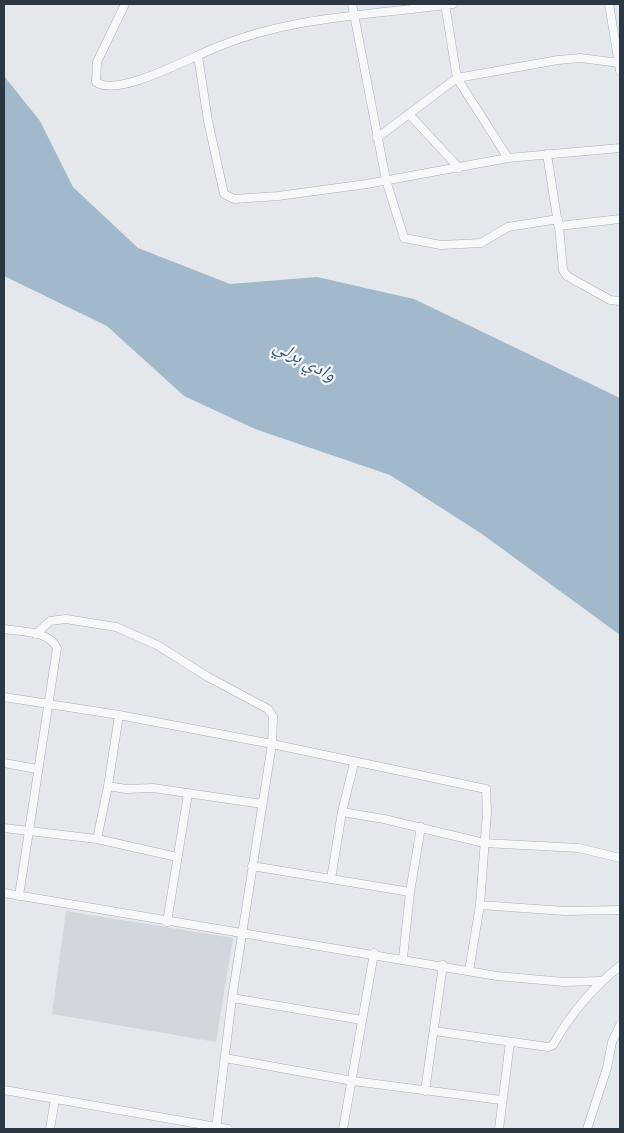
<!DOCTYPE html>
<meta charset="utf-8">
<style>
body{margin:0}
#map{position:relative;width:624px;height:1133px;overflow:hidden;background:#e4e8ec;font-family:Ubuntu,sans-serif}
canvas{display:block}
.frame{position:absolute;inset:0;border:5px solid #2c3744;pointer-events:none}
</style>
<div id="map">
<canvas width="624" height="1133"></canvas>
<div class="frame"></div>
</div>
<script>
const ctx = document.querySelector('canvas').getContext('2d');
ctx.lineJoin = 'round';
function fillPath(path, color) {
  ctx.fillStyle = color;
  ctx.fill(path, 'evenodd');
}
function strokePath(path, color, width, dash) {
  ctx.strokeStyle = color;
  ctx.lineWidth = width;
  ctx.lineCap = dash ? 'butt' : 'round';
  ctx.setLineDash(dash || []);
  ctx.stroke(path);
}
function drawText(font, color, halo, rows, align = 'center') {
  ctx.font = font + ' Ubuntu,"Noto Naskh Arabic",sans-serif';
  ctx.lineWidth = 4.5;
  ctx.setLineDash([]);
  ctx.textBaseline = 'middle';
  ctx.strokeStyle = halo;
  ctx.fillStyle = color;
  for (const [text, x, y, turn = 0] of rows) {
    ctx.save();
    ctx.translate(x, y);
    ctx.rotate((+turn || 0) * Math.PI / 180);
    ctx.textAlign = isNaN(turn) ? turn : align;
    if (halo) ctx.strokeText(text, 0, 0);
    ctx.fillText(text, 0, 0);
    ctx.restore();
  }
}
fillPath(new Path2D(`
 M 66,911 L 233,938 L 216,1042 L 52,1014 Z`), '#d2d7dd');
fillPath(new Path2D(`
 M 4,76 L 40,121 L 73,187 L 138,248 L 230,284 L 317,277 L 414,299 L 620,398 L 620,635 L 482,534 L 390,475 L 255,429 L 184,396 L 107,326 L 4,276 Z`), '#a1b9ca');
const minor = new Path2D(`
 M 125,4 L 97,62 L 96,82 C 118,98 191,57 217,47 C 292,16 373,15 453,4
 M 352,4 L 386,180 L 404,238 L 441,245 L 481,243 L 508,227 L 558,219
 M 445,4 L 457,78 L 508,158
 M 609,4 L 620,71
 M 198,56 L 208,121 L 224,194 L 234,199 L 278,196 L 367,184 L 508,158 L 620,148
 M 409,114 L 459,168
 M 377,138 L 457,78 L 558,60 L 580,58 L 620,63
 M 547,154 L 558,224
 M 620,219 L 559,226 L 563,270 L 567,276 L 610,300 L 620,301
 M 4,629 C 21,632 48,630 57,648 L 19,896
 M 36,634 L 50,621 L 66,619 L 116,627 L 157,645 L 208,677 L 268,709 L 273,716 L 272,744 L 232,998 L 216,1129
 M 4,697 L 119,715 L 272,744 L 486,789 L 487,812 L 480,905 L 469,971
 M 4,763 L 37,769
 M 108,786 L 126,789 L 153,788 L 262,804
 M 342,812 L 384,819 L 484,843 L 579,848 L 620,858
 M 4,828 L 97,839 L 177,857
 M 97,839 L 108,786 L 119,715
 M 252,866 L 410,892
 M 331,879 L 342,812 L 354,763
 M 4,893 L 497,976 L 564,982 L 601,981
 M 480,905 L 565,911 L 620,910
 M 167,922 L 188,794
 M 403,958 L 410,892 L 421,827
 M 232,998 L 362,1020
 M 434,1031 L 548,1047 L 553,1045 C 570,1015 592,988 620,966
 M 225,1058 L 353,1081 L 501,1100
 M 4,1090 L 228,1129
 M 425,1091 L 443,965
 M 50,1129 L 55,1099
 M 343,1129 L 374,953
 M 499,1129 L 510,1042
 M 587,1129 L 607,1068 L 612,1042 L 620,1025`);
strokePath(minor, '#a9afb6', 9);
strokePath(minor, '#f7f8fa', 8);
drawText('italic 19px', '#375a77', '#f4f6f9', [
 ["وادي برلي",305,360,29]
]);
</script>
